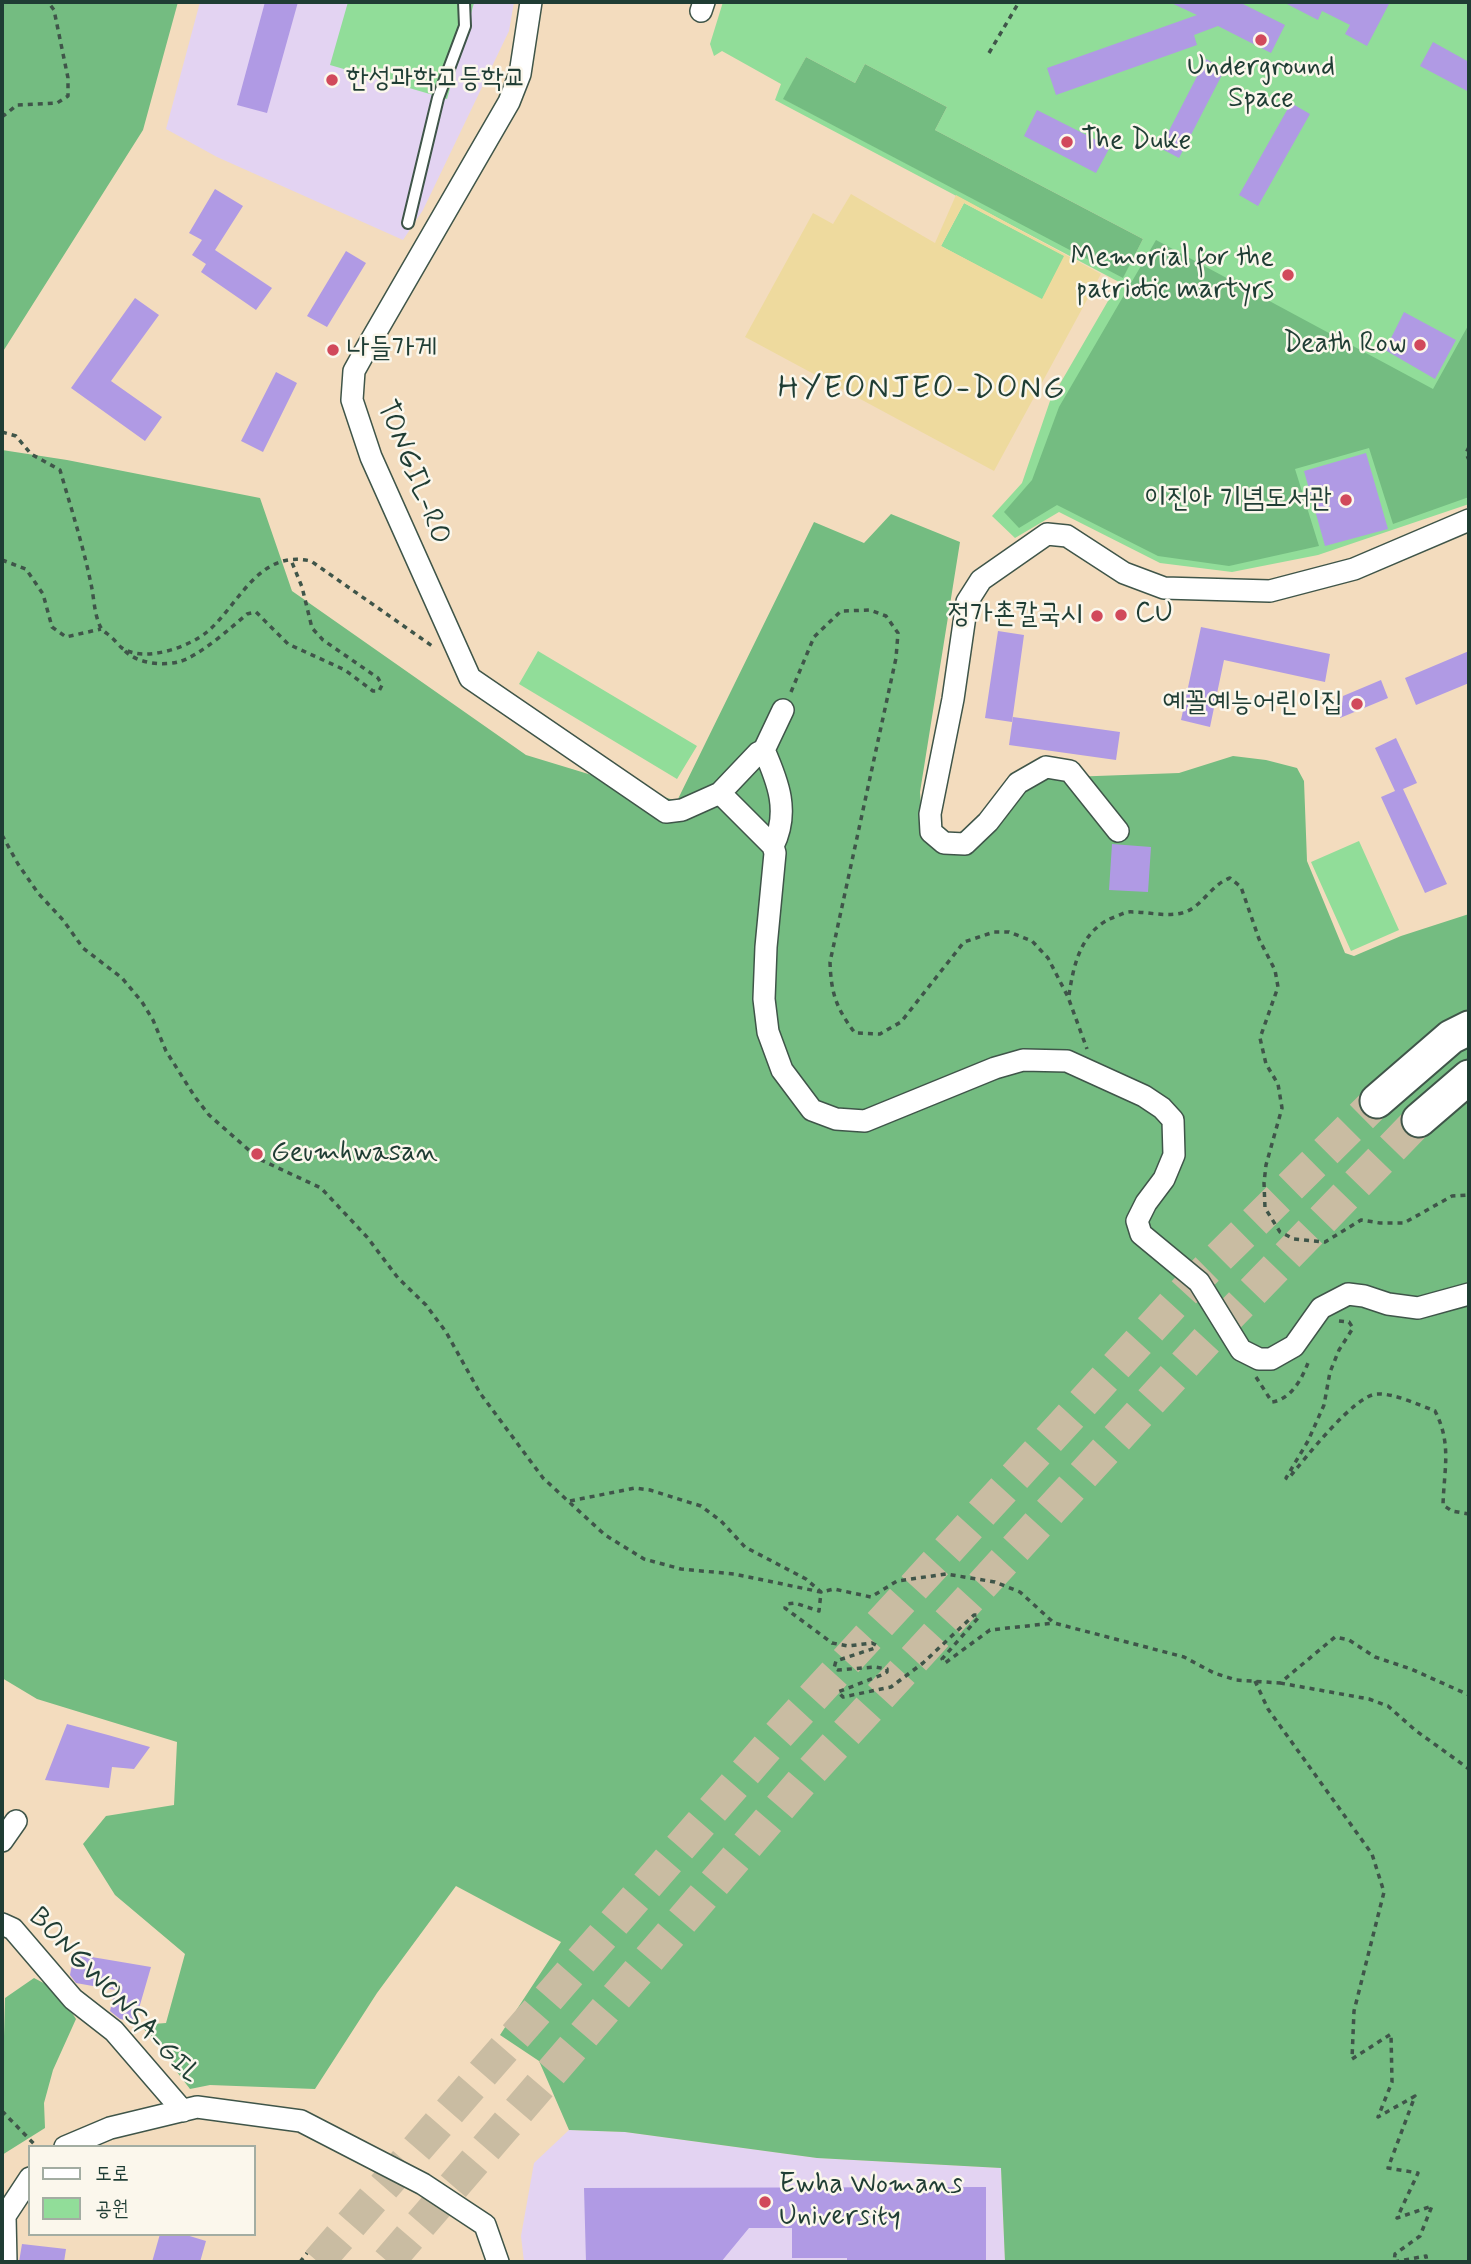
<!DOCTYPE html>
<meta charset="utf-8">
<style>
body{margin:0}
#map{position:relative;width:1471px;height:2264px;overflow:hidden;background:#f3dcbe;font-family:Mynerve,"Poor Story",sans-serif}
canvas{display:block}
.frame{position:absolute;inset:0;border:4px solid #1f3d34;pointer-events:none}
.legend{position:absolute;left:28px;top:2145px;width:228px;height:91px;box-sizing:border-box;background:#fbf7ec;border:2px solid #a3ada2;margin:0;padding:9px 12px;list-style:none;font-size:21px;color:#1f3d34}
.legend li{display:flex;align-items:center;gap:14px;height:35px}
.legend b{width:35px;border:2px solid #a3ada2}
</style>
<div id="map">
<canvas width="1471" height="2264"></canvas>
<div class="frame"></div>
<ul class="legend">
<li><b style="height:9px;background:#fff"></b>도로</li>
<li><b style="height:19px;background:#91dd99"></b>공원</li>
</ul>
</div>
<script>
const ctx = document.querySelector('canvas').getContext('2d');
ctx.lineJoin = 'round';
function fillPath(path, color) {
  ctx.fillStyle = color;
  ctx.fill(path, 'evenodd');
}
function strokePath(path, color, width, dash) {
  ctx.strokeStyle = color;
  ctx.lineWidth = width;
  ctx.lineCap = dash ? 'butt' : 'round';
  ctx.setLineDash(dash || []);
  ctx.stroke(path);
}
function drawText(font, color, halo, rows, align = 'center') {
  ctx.font = font + ' Mynerve,"Poor Story",sans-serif';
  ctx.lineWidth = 5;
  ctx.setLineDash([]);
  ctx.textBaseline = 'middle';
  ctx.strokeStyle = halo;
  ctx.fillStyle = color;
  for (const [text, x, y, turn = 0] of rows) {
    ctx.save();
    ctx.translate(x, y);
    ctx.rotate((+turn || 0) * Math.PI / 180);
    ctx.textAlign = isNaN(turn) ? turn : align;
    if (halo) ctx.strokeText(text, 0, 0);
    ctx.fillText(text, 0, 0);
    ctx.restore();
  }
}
fillPath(new Path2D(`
 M 200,2 L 514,2 L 509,31 L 423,210 L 403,240 L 217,157 L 166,129 Z
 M 569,2130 L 625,2132 L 817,2158 L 1001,2168 L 1005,2262 L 524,2262 L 521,2236 L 534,2163 Z`), '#e3d3f2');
fillPath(new Path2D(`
 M 348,2 L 474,3 L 447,99 L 330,65 Z
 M 723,2 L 1469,2 L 1469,504 L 1318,555 L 1232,572 L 1160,563 L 1059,512 L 1015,538 L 992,516 L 1022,483 L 1050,401 L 1119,282 L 775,100 L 781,84 L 722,51 L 714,56 L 710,44 ZM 806,57 L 855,83 L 865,64 L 947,107 L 935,130 L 1143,239 L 1123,277 L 784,99 Z
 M 964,203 L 1065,256 L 1042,300 L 941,246 Z
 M 538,651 L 697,746 L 677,779 L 519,684 Z
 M 1359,841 L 1399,930 L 1351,951 L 1311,862 Z`), '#91dd99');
fillPath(new Path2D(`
 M 2,2 L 178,2 L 143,130 L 2,353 Z
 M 806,57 L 855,83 L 865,64 L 947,107 L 935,130 L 1143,239 L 1123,278 L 783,99 Z
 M 1156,240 L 1433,389 L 1469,324 L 1469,497 L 1393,524 L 1369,448 L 1295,469 L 1319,546 L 1229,566 L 1158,556 L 1057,505 L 1019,528 L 1004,512 L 1032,480 L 1059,407 Z
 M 2,450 L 67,460 L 260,498 L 292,591 L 526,755 L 677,801 L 814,522 L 864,543 L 891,514 L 960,542 L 920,792 L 923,837 L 968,849 L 1021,788 L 1045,774 L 1069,777 L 1179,773 L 1233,756 L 1266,760 L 1297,768 L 1304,781 L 1307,861 L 1345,953 L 1354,956 L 1401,936 L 1469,914 L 1469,2262 L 1005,2262 L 1001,2168 L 817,2158 L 625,2132 L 569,2130 L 539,2061 L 500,2035 L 561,1942 L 456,1886 L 377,1993 L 315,2089 L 210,2085 L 190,2089 L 177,2072 L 170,2057 L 140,2025 L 166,2023 L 185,1954 L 115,1895 L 83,1844 L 106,1816 L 174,1805 L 177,1742 L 37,1699 L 2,1678 Z
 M 34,1978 L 57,1990 L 76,2019 L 53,2070 L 44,2103 L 45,2128 L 2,2155 L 2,2041 L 4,2036 L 5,1998 Z`), '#74bc81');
fillPath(new Path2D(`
 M 851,194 L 935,243 L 956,195 L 1101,274 L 994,471 L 745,337 L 813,213 L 833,224 ZM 964,203 L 1064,256 L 1042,299 L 941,246 Z`), '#eeda9e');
fillPath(new Path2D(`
 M 265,2 L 298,2 L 267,113 L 237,105 Z
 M 1169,2 L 1239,2 L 1285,25 L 1271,53 L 1218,26 L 1194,35 L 1197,45 L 1056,95 L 1047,68 L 1197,15 Z
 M 1283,2 L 1390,2 L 1367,46 L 1345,34 L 1350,25 L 1322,11 L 1318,20 Z
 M 1433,42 L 1469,62 L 1469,92 L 1420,66 Z
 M 1206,59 L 1225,69 L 1179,158 L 1160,148 Z
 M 1291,103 L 1310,114 L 1258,206 L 1239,195 Z
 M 1037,110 L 1110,147 L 1096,173 L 1024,136 Z
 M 215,189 L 243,206 L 215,250 L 272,288 L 256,310 L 201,272 L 206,264 L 192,255 L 202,240 L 189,233 Z
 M 346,251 L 366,263 L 327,327 L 307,316 Z
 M 135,298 L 159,315 L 111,381 L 162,417 L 145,441 L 71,388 Z
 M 1404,312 L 1456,340 L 1435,379 L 1385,350 Z
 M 276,372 L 297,383 L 263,452 L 241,441 Z
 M 1366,453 L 1388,529 L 1325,546 L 1304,471 Z
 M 1201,627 L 1330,654 L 1325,682 L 1224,660 L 1210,727 L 1181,720 Z
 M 998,631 L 1024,635 L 1012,722 L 985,718 Z
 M 1469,651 L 1469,683 L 1416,705 L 1405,678 Z
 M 1381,680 L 1388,698 L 1340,718 L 1343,696 Z
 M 1013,717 L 1120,732 L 1116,760 L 1009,745 Z
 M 1396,738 L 1417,783 L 1403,789 L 1447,884 L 1425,893 L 1381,797 L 1395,791 L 1375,748 Z
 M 1112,844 L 1151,847 L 1148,892 L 1109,890 Z
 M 67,1724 L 108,1735 L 150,1747 L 134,1769 L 112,1767 L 109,1788 L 45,1780 Z
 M 74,1954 L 151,1967 L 135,2022 L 120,2019 L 110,2011 L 115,1990 L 76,1983 L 70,1975 Z
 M 986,2187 L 986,2262 L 847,2262 L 847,2258 L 792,2258 L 792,2228 L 749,2228 L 721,2262 L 586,2262 L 584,2188 Z
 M 160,2234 L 183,2234 L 206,2241 L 200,2262 L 152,2262 Z
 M 22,2244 L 66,2249 L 64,2262 L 19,2262 Z`), '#b09ae4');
strokePath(new Path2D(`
 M 318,2262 L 771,1743 L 1187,1289 L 1377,1101
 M 388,2262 L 805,1778 L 1228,1317 L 1419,1120`), '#c9bca2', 33, [33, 17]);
const lane = new Path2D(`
 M 408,223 L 438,98 L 465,26 L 464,2`);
const street = new Path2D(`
 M 531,2 L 520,74 L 509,102 L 369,344 L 354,371 L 352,400 L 371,457 L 470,678 L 666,812 L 682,810 L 720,793 L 773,846 L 775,853 L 766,947 L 764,999 L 768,1032 L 782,1070 L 812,1110 L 836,1119 L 865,1121 L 995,1068 L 1023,1060 L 1067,1061 L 1144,1096 L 1162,1108 L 1173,1120 L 1174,1155 L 1164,1179 L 1146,1203 L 1137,1221 L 1141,1234 L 1199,1282 L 1241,1350 L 1259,1359 L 1271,1359 L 1294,1346 L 1321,1308 L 1348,1294 L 1364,1296 L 1388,1304 L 1418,1308 L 1469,1294
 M 701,11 L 704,2
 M 764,750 L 783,710
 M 720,793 L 758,753 L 764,750 C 778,782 790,812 773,846
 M 1118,831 L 1070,771 L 1046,767 L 1018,783 L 988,822 L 965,844 L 944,843 L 931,832 L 930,814 L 953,699 L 967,602 L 981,580 L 1047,534 L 1067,536 L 1124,573 L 1164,588 L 1270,591 L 1354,569 L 1469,520
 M 2,1841 L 16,1821
 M 2,1924 L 13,1929 L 73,1999 L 114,2031 L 183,2111
 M 65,2147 L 110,2128 L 197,2107 L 301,2121 L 423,2184 L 485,2225 L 498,2262
 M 6,2262 L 5,2216 L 30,2178`);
const primary = new Path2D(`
 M 1377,1101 L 1451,1037 L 1469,1028
 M 1419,1120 L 1469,1077`);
strokePath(lane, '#3f5549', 14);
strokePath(street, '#3f5549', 24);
strokePath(primary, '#3f5549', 37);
strokePath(new Path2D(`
 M 989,53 L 1019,2
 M 2,117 L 17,105 L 57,103 L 68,96 L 68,78 L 54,10 L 48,2
 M 2,432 L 16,436 L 31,454 L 60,470 C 71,508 83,545 91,584 C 94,597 94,613 100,626 C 102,631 107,633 111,637 C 115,640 118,645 122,648 C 144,663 189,647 207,632 C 240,604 258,549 311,561 L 435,648
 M 1469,447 L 1466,453 L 1469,460
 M 2,560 L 26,569 L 43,594 L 52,627 L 66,637 L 101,629
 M 125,651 C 137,663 161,666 178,662 C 197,658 232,627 247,614 L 256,612 L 288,644 L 345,670 L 373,691 L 379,691 L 382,685 L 378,678 L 323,640 L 312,628 L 302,587 L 291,560
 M 791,692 L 814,637 L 841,611 L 870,610 L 886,616 L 898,633 L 896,658 L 830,962 C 831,993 836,1008 855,1033 L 880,1034 L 901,1022 L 964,942 L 994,932 L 1009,932 L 1032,941 L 1048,958 L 1068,997 L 1087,1049
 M 2,835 L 18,864 L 38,893 L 63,920 L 83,948 L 122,978 L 142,1002 L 153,1020 L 166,1051 L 195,1097 L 209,1115 L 259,1159 L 321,1188 L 367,1237 L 398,1278 L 426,1305 L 446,1332 L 480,1393 L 543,1478 L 605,1535 L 644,1559 L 681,1569 L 734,1574 L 821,1592 L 834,1589 L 871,1597 L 897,1581 L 946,1574 L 995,1582 L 1020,1592 L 1054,1623 L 1184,1657 L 1214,1673 L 1236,1680 L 1280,1683 L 1335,1637 L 1349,1640 L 1375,1657 L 1411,1669 L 1469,1695
 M 1069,995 C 1074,962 1082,928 1117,916 C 1122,914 1127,911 1133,912 C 1149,912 1165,917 1182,913 C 1202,908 1210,885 1230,878 L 1241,887 L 1259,939 L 1275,970 L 1278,987 L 1260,1038 L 1266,1064 L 1278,1084 L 1282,1108 L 1266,1165 L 1264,1183 L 1265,1208 L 1280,1232 L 1294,1239 L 1325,1242 L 1361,1220 L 1380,1223 L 1404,1223 L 1452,1196 L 1469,1195
 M 1339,1321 L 1349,1322 L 1353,1328 L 1339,1350 L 1330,1372 L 1324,1405 L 1308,1441 L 1286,1478 L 1288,1479 C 1304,1460 1354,1395 1377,1394 C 1394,1393 1419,1405 1435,1411 C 1452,1444 1444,1469 1443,1505 L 1452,1511 L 1469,1514
 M 1256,1377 L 1272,1402 C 1292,1399 1303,1377 1309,1360
 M 570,1501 L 635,1488 L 650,1490 L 701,1506 L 721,1521 L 745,1547 L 806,1579 L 821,1592 L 819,1611 L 795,1603 L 786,1604 L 785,1608 L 832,1643 L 848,1646 L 872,1643 L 876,1645 L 875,1648 L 836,1661 L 834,1668 L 838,1670 L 875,1667 L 887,1669 L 887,1672 L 884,1674 L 838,1692 L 843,1697 L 891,1687 L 923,1663 L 974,1615 L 978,1615 L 978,1618 L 942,1659 L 945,1663 L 990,1630 L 1054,1623
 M 1255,1681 L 1268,1709 L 1372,1854 L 1384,1892 L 1354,2011 L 1352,2059 L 1391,2034 L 1392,2082 L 1378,2117 L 1415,2096 L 1388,2168 L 1418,2173 L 1397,2218 L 1432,2206 L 1420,2236 L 1395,2254 L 1394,2262 L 1426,2256 L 1427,2262
 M 1280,1683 L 1369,1699 L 1388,1706 L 1415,1730 L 1469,1769
 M 2,2111 L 37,2147
 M 300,2262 L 307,2253`), '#3f5549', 3.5, [5, 5]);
strokePath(lane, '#fff', 10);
strokePath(street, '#fff', 21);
strokePath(primary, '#fff', 33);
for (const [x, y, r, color] of [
 [1261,40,7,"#d1495b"],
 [332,80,7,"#d1495b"],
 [1067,142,7,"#d1495b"],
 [1288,275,7,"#d1495b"],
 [1420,345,7,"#d1495b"],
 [333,350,7,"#d1495b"],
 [1346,500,7,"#d1495b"],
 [1121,615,7,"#d1495b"],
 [1097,616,7,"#d1495b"],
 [1357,704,7,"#d1495b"],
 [257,1154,7,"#d1495b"],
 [765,2202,7,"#d1495b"]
]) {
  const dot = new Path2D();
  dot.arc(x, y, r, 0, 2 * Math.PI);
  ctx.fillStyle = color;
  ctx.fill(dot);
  strokePath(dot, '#fbf7ec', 2.5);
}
drawText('28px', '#1f3d34', '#fbf7ec', [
 ["Underground",1261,68,"center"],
 ["Space",1261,100,"center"],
 ["한성과학고등학교",346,80],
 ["The Duke",1081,142],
 ["Memorial for the",1274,259,"right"],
 ["patriotic martyrs",1274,291,"right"],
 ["Death Row",1406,345,"right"],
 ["나들가게",347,350],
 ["이진아 기념도서관",1332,500,"right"],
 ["CU",1135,615],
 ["정가촌칼국시",1083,616,"right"],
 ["예꼴예능어린이집",1343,704,"right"],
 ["Geumhwasan",271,1154],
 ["Ewha Womans",779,2186],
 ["University",779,2218]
], 'left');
drawText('28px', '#1f3d34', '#fbf7ec', [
 ["TONGIL-RO",412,473,68],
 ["BONGWONSA-GIL",113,1997,46]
]);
ctx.letterSpacing = '2px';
drawText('32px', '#1f3d34', '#fbf7ec', [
 ["HYEONJEO-DONG",922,390]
]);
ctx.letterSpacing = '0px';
</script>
